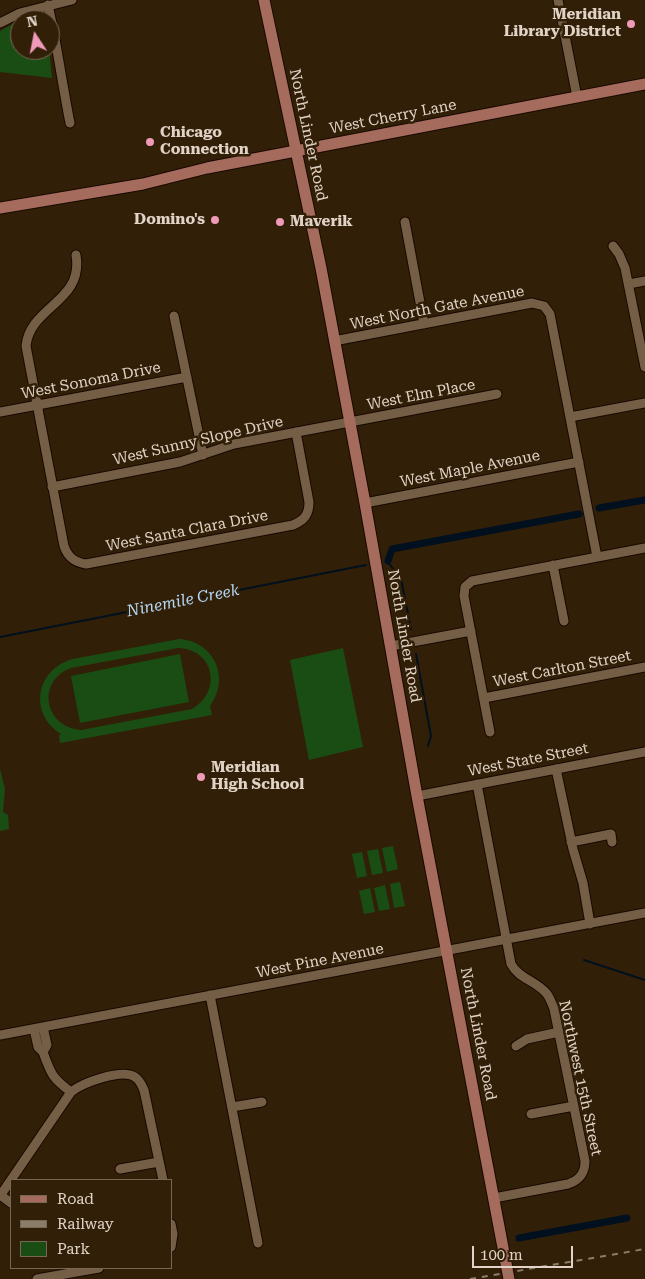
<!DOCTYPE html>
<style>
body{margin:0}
#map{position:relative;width:645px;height:1279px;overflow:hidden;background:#321f08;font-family:"Roboto Serif",serif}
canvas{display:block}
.legend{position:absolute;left:10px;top:1179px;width:162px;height:90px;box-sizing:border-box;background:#321f08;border:1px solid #786754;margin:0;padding:6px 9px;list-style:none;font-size:15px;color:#e1d4c7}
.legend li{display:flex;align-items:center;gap:10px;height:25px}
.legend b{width:25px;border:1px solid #786754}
.north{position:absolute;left:10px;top:10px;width:50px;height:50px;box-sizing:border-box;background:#321f08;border:1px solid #786754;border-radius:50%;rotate:349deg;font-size:14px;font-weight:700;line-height:20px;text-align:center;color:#e1d4c7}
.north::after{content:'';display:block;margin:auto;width:18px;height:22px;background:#ef9ab8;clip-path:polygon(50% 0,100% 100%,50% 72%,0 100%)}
.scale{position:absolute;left:472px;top:1246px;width:101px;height:22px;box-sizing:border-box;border:2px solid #e1d4c7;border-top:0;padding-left:6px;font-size:15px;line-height:18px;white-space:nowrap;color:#e1d4c7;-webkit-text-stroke:4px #321f08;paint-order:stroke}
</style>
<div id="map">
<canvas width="645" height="1279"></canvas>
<ul class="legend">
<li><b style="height:6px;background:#a56b5c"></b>Road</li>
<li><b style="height:6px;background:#8c7c6a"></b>Railway</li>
<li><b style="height:14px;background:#1a4d13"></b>Park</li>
</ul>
<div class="north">N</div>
<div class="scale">100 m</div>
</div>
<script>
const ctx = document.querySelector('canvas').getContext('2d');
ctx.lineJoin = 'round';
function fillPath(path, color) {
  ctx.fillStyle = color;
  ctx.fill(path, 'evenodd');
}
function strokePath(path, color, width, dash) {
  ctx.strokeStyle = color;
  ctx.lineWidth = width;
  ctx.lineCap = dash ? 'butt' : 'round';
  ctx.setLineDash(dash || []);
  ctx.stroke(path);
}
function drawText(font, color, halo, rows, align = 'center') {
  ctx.font = font + ' "Roboto Serif",serif';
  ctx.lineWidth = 5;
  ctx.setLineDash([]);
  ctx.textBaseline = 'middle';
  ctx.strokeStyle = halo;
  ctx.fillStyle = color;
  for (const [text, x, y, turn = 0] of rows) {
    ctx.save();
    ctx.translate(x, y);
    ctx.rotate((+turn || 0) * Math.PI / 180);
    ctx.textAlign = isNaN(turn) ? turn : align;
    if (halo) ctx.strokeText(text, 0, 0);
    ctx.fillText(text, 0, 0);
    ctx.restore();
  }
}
fillPath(new Path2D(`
 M 20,20 L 20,50 L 49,50 L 52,78 L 0,72 L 0,31 Z
 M 179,639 C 214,641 231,678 210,706 L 212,715 L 60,743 L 59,735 L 61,734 C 28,713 36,669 73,659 ZM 178,648 C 214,649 223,691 192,709 L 81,730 C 44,727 36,681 71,668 Z
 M 343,648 L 363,747 L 309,760 L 290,660 Z
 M 180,654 L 189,702 L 80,723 L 71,676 Z
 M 0,769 L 5,789 L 3,812 L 8,815 L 9,829 L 0,831 Z
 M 393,846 L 398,869 L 387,872 L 382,848 Z
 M 378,849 L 383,873 L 372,875 L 367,851 Z
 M 362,852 L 367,876 L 357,878 L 352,854 Z
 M 400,882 L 405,906 L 394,908 L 390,884 Z
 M 385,885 L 390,909 L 379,911 L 374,888 Z
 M 370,888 L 375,912 L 364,914 L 359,891 Z`), '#1a4d13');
strokePath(new Path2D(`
 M 387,561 L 401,579 L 411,629
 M 0,637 L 366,565
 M 416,654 L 431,736 L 428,746
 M 584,960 L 645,980`), '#00101f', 2);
strokePath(new Path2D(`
 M 599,508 L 645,500
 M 388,561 L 392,549 L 579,514
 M 519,1238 L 627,1218`), '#00101f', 7);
const minor = new Path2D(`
 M 558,0 L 577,97
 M 48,5 C 57,44 62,83 70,123
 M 0,23 L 20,13 L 72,0
 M 405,222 L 424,324
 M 613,246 L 619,254 L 625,268 L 645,367
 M 76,255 C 84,302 30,306 26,346 L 64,546 C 68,557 74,562 86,564 L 293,525 C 305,520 309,514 309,502 L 296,432
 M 629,284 L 645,281
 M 174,316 L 203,455
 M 334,341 L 532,303 L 544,306 L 550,314 L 597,557
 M 0,412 L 187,377
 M 570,417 L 645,403
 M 52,487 L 180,462 L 234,444 L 497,394
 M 365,503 L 579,462
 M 553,565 L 564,621
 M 391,646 L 471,631
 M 484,698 L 645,667
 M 490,732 L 464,596 L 465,587 L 472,581 L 645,548
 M 556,769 L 573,849 L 583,883 L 590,924
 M 477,784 L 511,964 C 519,979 537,981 547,994 C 550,998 552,1004 554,1009 L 585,1161 C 585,1173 580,1180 568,1184 L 494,1198
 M 417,796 L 645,752
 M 571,842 L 611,834 L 612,842
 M 210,995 L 258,1243
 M 34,1029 L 38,1047 L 43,1052 L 47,1045 L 43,1027
 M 0,1035 L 645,913
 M 516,1046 L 527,1039 L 559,1032
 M 43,1052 C 51,1074 52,1078 71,1092
 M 232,1107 L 262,1102
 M 531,1114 L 574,1106
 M 120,1169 L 159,1162
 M 0,1195 L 11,1203
 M 0,1196 L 71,1092 C 82,1083 122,1068 135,1077 C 140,1080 142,1086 144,1090 L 163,1180
 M 171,1224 L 173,1234 L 171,1247
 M 37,1279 L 99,1268`);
const major = new Path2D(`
 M 264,0 L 321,268 L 365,503 L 417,796 L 509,1279
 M 0,208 L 143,184 L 207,168 L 645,84`);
strokePath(minor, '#190800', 11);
strokePath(major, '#190800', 13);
strokePath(minor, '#745e46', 9);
strokePath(major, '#a56b5c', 11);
strokePath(new Path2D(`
 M 470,1279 L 645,1249`), '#8c7c6a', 2, [6, 6]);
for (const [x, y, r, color] of [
 [631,24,5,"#ef9ab8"],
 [150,142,5,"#ef9ab8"],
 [215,220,5,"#ef9ab8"],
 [280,222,5,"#ef9ab8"],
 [201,777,5,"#ef9ab8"]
]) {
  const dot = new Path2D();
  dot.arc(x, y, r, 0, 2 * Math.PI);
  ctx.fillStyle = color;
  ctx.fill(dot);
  strokePath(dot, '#321f08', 2);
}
drawText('bold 15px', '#e1d4c7', '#321f08', [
 ["Meridian",621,15,"right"],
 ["Library District",621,32,"right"],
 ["Chicago",160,133],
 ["Connection",160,150],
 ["Domino's",205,220,"right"],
 ["Maverik",290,222],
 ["Meridian",211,768],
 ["High School",211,785]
], 'left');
drawText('15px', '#e1d4c7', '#321f08', [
 ["West Cherry Lane",393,117,-11],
 ["North Linder Road",308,135,78],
 ["West North Gate Avenue",437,308,-11],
 ["West Sonoma Drive",91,381,-11],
 ["West Elm Place",421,395,-11],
 ["West Sunny Slope Drive",198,441,-13],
 ["West Maple Avenue",470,469,-11],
 ["West Santa Clara Drive",187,531,-11],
 ["North Linder Road",404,636,80],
 ["West Carlton Street",562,669,-11],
 ["West State Street",528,760,-11],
 ["West Pine Avenue",320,961,-11],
 ["North Linder Road",478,1034,79],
 ["Northwest 15th Street",580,1078,78]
]);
drawText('italic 16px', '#b4d7f3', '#321f08', [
 ["Ninemile Creek",183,601,-11]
]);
</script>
